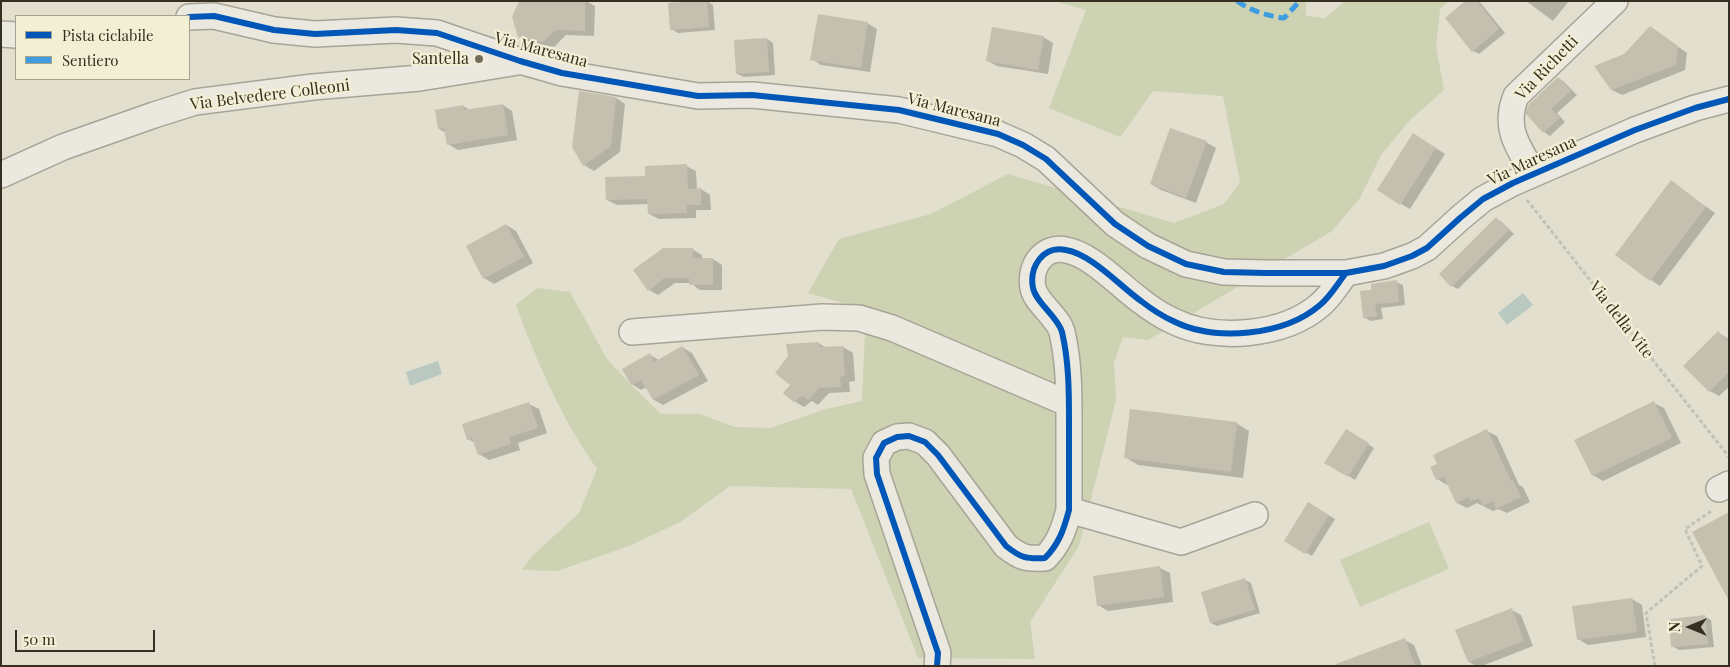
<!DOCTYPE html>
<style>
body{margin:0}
#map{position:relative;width:1730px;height:667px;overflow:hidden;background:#e2dfce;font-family:"Playfair Display",serif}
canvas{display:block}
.frame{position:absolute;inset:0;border:2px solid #362e20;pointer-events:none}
.legend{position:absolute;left:15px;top:15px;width:175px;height:65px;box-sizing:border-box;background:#f3efd5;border:1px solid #a7a28d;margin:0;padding:6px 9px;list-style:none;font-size:15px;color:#362e20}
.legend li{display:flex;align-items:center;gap:10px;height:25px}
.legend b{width:25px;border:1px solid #a7a28d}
.north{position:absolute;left:1665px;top:602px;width:50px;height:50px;-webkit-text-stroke:4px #f3efd5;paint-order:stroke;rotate:270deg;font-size:14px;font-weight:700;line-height:20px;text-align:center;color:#362e20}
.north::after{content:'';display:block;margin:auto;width:18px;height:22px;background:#362e20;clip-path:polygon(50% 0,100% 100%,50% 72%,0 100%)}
.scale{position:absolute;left:15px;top:630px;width:140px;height:22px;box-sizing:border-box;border:2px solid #362e20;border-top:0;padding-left:6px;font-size:15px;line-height:18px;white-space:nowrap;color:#362e20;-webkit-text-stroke:4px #f3efd5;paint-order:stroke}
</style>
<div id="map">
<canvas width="1730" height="667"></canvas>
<div class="frame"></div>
<ul class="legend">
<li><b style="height:6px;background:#0057b8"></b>Pista ciclabile</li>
<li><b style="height:6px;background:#3e9de0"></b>Sentiero</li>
</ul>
<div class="north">N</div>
<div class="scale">50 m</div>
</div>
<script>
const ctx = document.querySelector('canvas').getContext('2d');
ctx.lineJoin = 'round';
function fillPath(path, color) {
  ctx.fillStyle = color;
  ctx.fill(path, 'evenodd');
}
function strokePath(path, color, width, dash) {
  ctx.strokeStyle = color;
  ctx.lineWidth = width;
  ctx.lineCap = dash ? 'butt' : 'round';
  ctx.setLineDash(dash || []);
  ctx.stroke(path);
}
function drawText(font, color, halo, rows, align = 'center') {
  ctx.font = font + ' "Playfair Display",serif';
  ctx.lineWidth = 4.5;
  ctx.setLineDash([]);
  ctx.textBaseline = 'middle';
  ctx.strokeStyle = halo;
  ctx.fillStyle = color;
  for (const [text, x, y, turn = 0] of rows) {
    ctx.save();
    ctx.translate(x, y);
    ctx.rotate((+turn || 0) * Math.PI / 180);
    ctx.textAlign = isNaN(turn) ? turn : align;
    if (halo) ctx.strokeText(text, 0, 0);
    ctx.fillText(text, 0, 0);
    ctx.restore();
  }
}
fillPath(new Path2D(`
 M 1055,1 L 1306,1 L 1306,16 L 1325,18 L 1345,1 L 1449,1 L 1440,9 L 1436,46 L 1444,90 L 1410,120 L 1381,155 L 1360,198 L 1332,231 L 1148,340 L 1123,337 L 1114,363 L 1116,400 L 1079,546 L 1030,622 L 1035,659 L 918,658 L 851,489 L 730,486 L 680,522 L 629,546 L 557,571 L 522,570 L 531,557 L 579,513 L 597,469 C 562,419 537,363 516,305 L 537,288 L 570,292 L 607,359 L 631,385 L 661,414 L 700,414 L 735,427 L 770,428 L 826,409 L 862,401 L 866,310 L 808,293 L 839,239 L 931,214 L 1008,174 L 1174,223 L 1224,204 L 1240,182 L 1223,96 L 1153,91 L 1120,137 L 1049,108 L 1086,10 Z
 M 1429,522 L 1449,569 L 1360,607 L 1340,560 Z`), '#cdd2b2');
fillPath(new Path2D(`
 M 1523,293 L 1533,305 L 1507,325 L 1498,313 Z
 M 438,361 L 442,374 L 410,386 L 406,372 Z`), '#b9c9c1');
fillPath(new Path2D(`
 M 520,1 L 586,1 L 595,6 L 594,36 L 566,35 L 554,47 L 529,42 L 519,37 Z
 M 707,1 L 713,5 L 715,30 L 678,33 L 671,29 Z
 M 1467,1 L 1479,1 L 1505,33 L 1479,54 L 1473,51 Z
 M 1526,1 L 1569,1 L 1553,21 Z
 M 867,23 L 877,29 L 870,72 L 821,65 L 812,59 Z
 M 1650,27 L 1687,53 L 1685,70 L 1622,95 L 1612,90 L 1625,55 Z
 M 1043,37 L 1053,43 L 1048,74 L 997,66 L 988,61 Z
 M 767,39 L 773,43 L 775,75 L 744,77 L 737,74 Z
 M 1558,78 L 1564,82 L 1577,95 L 1557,113 L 1565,122 L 1550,136 L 1544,132 L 1527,114 Z
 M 616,98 L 625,104 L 620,152 L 594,171 L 584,165 Z
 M 503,105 L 512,111 L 517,140 L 458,150 L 448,144 L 446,133 L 439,129 L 463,106 L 470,110 Z
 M 1423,140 L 1445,154 L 1410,209 L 1401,204 Z
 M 1206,142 L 1216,148 L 1196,203 L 1161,190 L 1151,184 Z
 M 686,166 L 696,171 L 697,190 L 701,189 L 710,195 L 711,210 L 696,210 L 696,218 L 659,219 L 649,214 L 649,204 L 617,205 L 607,200 Z
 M 1671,182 L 1715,213 L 1660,286 L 1651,280 Z
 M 1496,219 L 1502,222 L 1514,234 L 1458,289 L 1452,286 Z
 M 506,225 L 516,231 L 533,263 L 494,284 L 484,278 Z
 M 692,249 L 702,255 L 702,259 L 713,259 L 722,265 L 722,290 L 700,290 L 690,283 L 675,283 L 658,295 L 649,290 Z
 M 1396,282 L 1403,285 L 1405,305 L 1381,308 L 1383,319 L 1370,321 L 1364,317 L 1373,291 Z
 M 1719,333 L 1729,339 L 1729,387 L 1719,396 L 1710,391 Z
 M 818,343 L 827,348 L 843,347 L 853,353 L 855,381 L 849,382 L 850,392 L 829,393 L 818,405 L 812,401 L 804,407 L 794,401 L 791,385 Z
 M 682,347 L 692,353 L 708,381 L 663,405 L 654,400 L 647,387 L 641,390 L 632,384 L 650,355 L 659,360 Z
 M 1654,403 L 1664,408 L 1681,443 L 1603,481 L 1593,475 Z
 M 529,404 L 539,409 L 547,433 L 518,443 L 520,450 L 489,460 L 479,454 L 475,443 L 468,439 Z
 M 1236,423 L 1249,431 L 1243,478 L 1138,465 L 1125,457 Z
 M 1346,430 L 1374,448 L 1355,480 L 1326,462 Z
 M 1487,431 L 1497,436 L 1519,485 L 1523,487 L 1530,502 L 1507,513 L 1498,509 L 1493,511 L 1477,503 L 1467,508 L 1457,503 L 1448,484 L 1447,485 L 1437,479 L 1438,464 Z
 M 1308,503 L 1335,519 L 1312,556 L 1285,540 Z
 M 1160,568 L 1170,573 L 1173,602 L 1108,611 L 1098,605 Z
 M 1245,580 L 1251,583 L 1260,613 L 1217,626 L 1211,623 Z
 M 1632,599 L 1642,605 L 1646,637 L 1588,645 L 1578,639 Z
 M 1512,610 L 1521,615 L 1533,646 L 1482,666 L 1476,666 L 1469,662 Z
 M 1705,617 L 1711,620 L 1714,647 L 1679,650 L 1672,646 Z
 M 1405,640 L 1414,645 L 1422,666 L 1335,666 Z`), '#0003');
fillPath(new Path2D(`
 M 519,1 L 585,1 L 585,31 L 556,30 L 543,42 L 518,37 L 512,17 Z
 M 694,1 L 707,1 L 709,27 L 670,30 L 668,3 Z
 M 1465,1 L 1477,1 L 1499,29 L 1472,52 L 1445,18 Z
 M 818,14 L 868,22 L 861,68 L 810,60 Z
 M 1650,26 L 1678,46 L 1676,65 L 1611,90 L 1594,66 L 1624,54 Z
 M 992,27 L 1044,36 L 1038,70 L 986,61 Z
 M 767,38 L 769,72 L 736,74 L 734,40 Z
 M 1558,77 L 1571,91 L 1551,109 L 1560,118 L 1543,133 L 1526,114 L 1526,111 L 1529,104 Z
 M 579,91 L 616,97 L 611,146 L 583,166 L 572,147 Z
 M 503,104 L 508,135 L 447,145 L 444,128 L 438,129 L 435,110 L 463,105 L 464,110 Z
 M 1170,128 L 1207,141 L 1186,198 L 1150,184 Z
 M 1413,133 L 1436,148 L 1400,205 L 1377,190 Z
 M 687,164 L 688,189 L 701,188 L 701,205 L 687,205 L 687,213 L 648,214 L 647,199 L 606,200 L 605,177 L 645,176 L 645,166 Z
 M 1671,180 L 1706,207 L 1650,281 L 1615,255 Z
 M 1496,217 L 1509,230 L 1451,287 L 1439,274 Z
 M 506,224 L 524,257 L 483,279 L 466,246 Z
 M 663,248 L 693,248 L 693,258 L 713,258 L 713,285 L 689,285 L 689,278 L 664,278 L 648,291 L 633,270 Z
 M 1397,280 L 1399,302 L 1375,304 L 1377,316 L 1363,318 L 1360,291 L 1371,290 L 1371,284 Z
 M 1718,331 L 1729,342 L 1729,372 L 1709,392 L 1683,366 Z
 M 819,342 L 820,347 L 843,346 L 845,376 L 840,377 L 841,387 L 819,388 L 808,400 L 803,395 L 793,402 L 783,393 L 790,385 L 775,373 L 788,356 L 786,344 Z
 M 682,346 L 699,375 L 653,400 L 641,380 L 631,385 L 622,369 L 650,353 L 654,362 Z
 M 1654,401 L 1672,438 L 1592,476 L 1574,440 Z
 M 529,402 L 538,428 L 509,437 L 511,444 L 478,455 L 472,438 L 467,440 L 462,424 Z
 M 1130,409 L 1237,422 L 1231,472 L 1124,458 Z
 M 1346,429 L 1369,443 L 1348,477 L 1324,463 Z
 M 1487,429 L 1511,481 L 1513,480 L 1521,497 L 1496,509 L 1493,501 L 1483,506 L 1479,498 L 1471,501 L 1469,497 L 1456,503 L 1444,477 L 1436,480 L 1430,467 L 1437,464 L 1433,455 Z
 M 1308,502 L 1329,515 L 1305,554 L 1284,541 Z
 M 1729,512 L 1729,601 L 1692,532 Z
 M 1160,566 L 1164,597 L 1097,606 L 1093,576 Z
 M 1245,578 L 1255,610 L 1210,623 L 1201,592 Z
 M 1632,598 L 1637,632 L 1577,640 L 1572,606 Z
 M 1512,608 L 1524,641 L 1468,662 L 1455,630 Z
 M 1705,615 L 1708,644 L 1671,647 L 1669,619 Z
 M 1405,638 L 1415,666 L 1336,666 L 1336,664 Z`), '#c5bfaf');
const minor = new Path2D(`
 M 189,17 L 214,16 L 274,30 L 315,34 L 396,30 L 437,33 L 520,61 L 562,73 L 698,96 L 752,95 L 899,110 L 998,134 L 1023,145 L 1046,159 L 1115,224 L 1148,246 L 1186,264 L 1224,272 L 1266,273 L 1346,273 L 1384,266 L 1412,256 L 1427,248 L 1460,218 L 1483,199 L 1513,183 L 1635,130 L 1695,108 L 1729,99
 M 1,34 L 16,35
 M 1534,174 C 1518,147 1503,128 1516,96 L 1615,1
 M 1,175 L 63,147 L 154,115 L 195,102 L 313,87 L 420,78 L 518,62
 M 632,332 L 822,317 L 859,318 L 892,328 L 1069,404
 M 1719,489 L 1729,484
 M 1069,510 L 1181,542 L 1255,515
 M 937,666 L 938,653 L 877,474 L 876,458 L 884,443 L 897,437 L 909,436 L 925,442 L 938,455 L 1006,546 C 1021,558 1026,559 1045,558 C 1059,544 1064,529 1069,510 C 1069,481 1069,452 1069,422 C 1069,392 1069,362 1062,332 C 1058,317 1036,303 1033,288 C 1029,267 1043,245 1066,250 C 1091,254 1120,286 1141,301 C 1150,308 1162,316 1173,321 C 1215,342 1284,336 1320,305 C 1330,297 1338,283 1346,273`);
strokePath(minor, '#a7a497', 28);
strokePath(new Path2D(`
 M 1527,200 L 1729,457
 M 1655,666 L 1646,613 L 1702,566 L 1685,529 L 1713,510`), '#c3c0b6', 3, [4, 2.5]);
strokePath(minor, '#ebe9df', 25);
strokePath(new Path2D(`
 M 1237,1 C 1251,11 1267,16 1284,18 L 1300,1`), '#3e9de0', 5, [10, 5]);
strokePath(new Path2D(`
 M 189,17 L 214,16 L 274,30 L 315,34 L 396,30 L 437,33 L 520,61 L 562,73 L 698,96 L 752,95 L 899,110 L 998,134 L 1023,145 L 1046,159 L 1115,224 L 1148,246 L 1186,264 L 1224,272 L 1266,273 L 1346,273 L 1384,266 L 1412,256 L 1427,248 L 1460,218 L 1483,199 L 1513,183 L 1635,130 L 1695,108 L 1729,99
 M 937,666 L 938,653 L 877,474 L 876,458 L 884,443 L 897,437 L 909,436 L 925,442 L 938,455 L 1006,546 C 1021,558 1026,559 1045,558 C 1059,544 1064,529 1069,510 C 1069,481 1069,452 1069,422 C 1069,392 1069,362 1062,332 C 1058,317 1036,303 1033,288 C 1029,267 1043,245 1066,250 C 1091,254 1120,286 1141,301 C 1150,308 1162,316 1173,321 C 1215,342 1284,336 1320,305 C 1330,297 1338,283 1346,273`), '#0057b8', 6);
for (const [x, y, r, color] of [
 [479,59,5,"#726c5d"]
]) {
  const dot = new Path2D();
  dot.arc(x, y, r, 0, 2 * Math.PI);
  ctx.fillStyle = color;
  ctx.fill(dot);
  strokePath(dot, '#f3efd5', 2);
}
drawText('16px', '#362e20', '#f3efd5', [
 ["Via Maresana",541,50,15],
 ["Via Richetti",1547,68,-46],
 ["Via Belvedere Colleoni",270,95,-7],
 ["Via Maresana",954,110,14],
 ["Via Maresana",1532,161,-25],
 ["Via della Vite",1621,320,52]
]);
drawText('16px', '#362e20', '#f3efd5', [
 ["Santella",469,59]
], 'right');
</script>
